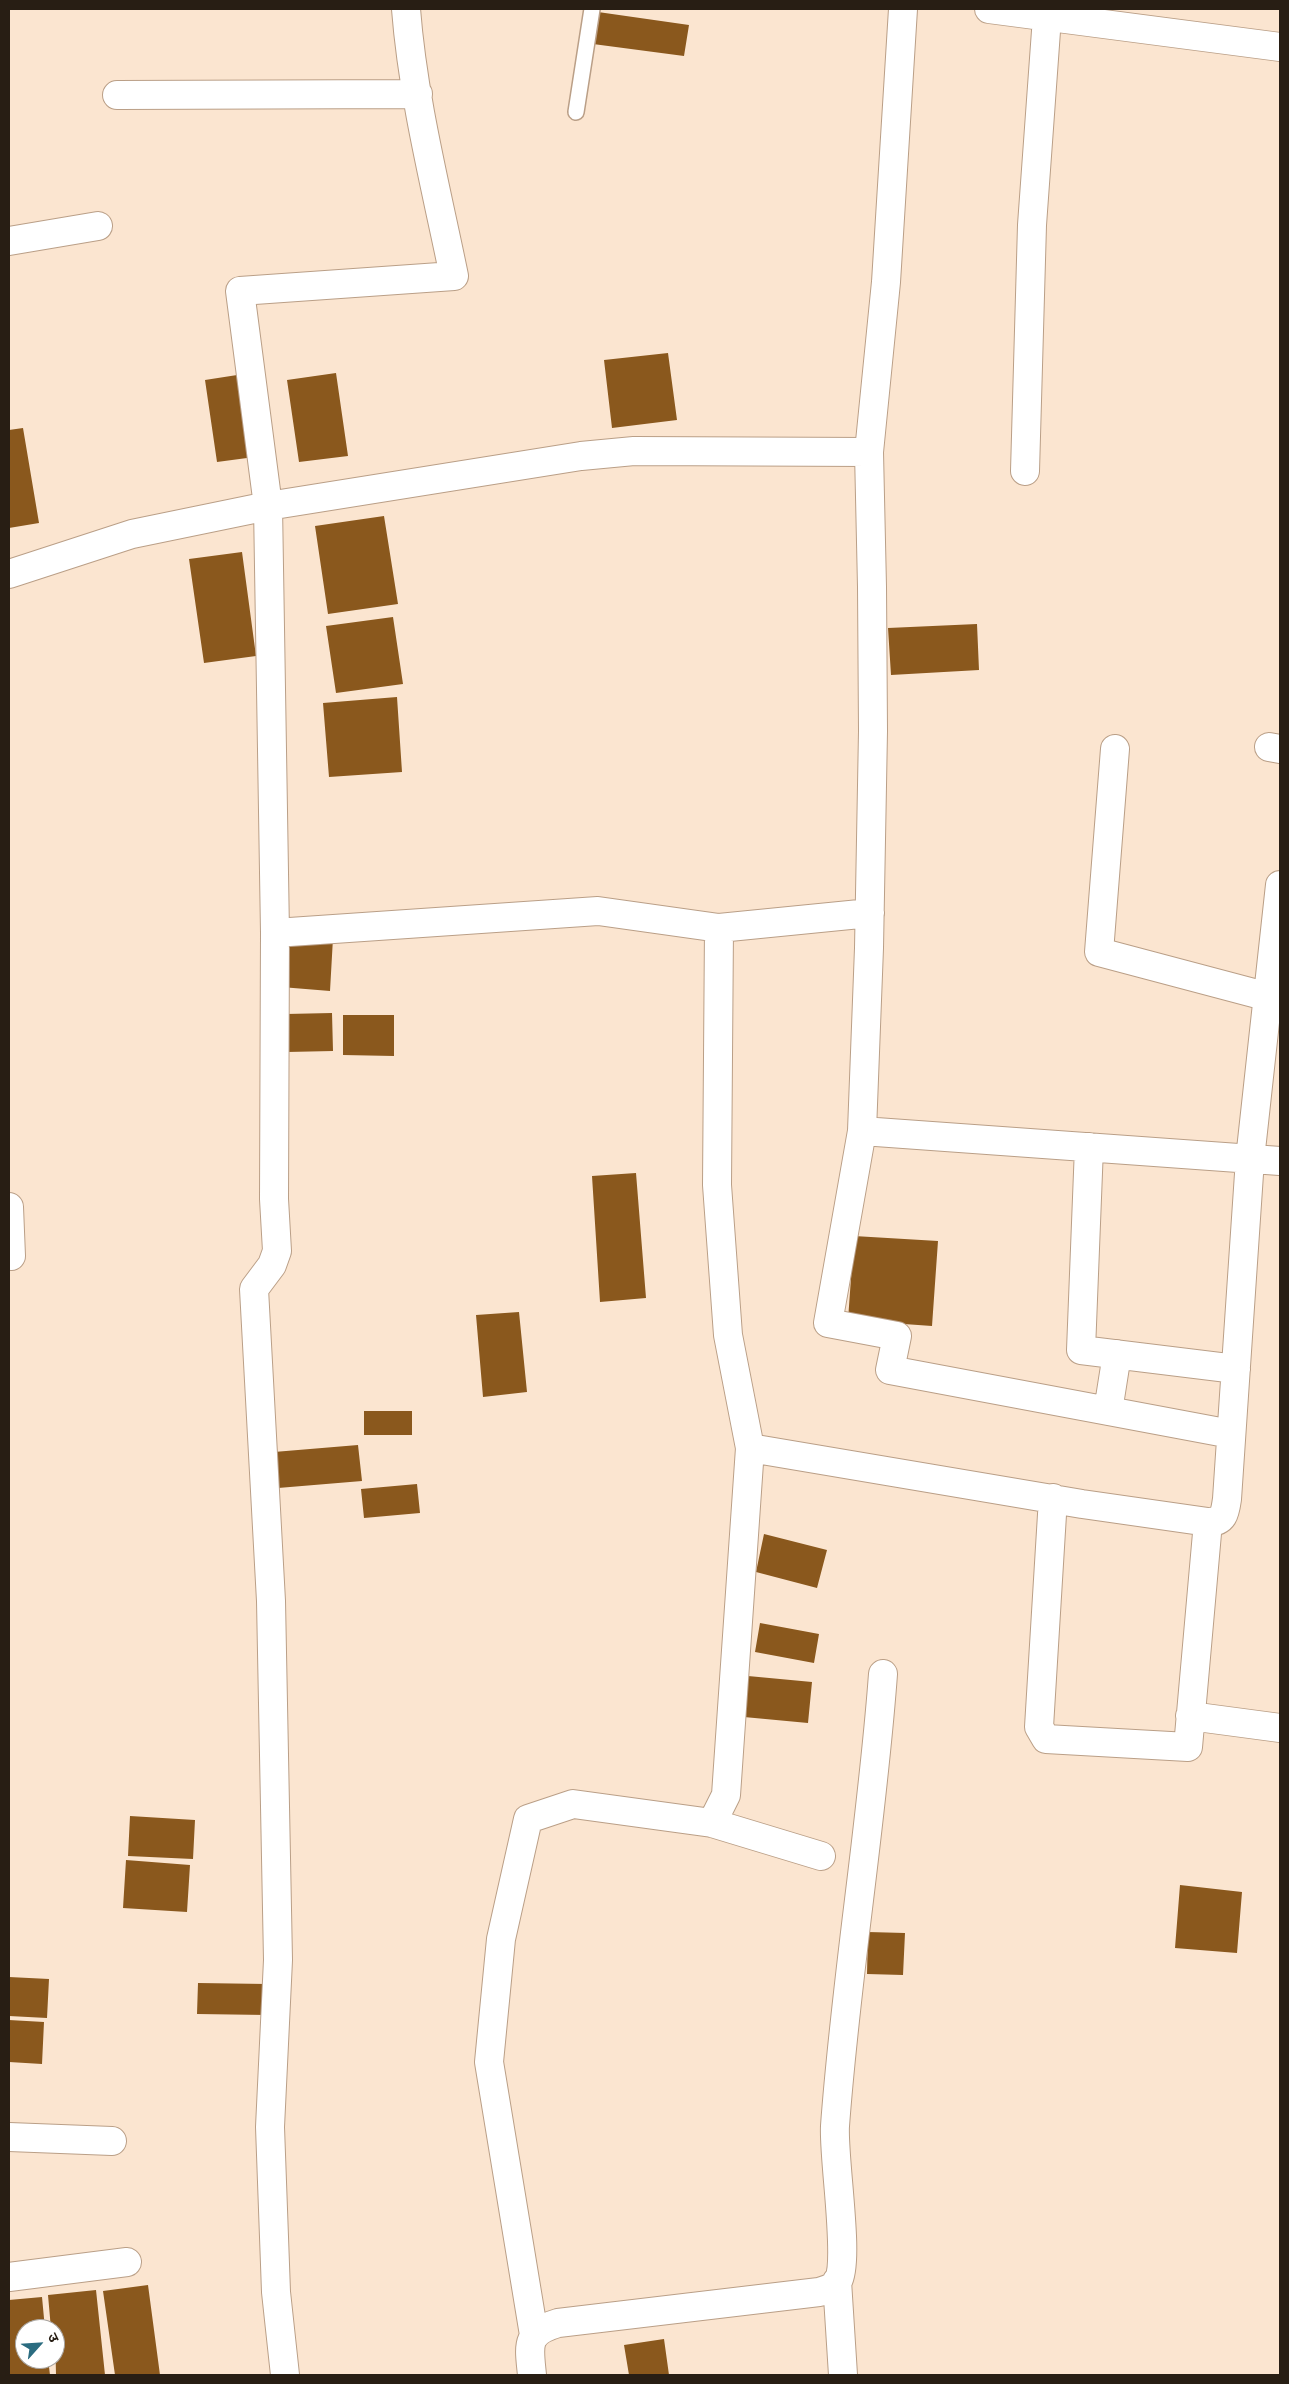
<!DOCTYPE html>
<meta charset="utf-8">
<style>
body{margin:0}
#map{position:relative;width:1289px;height:2384px;overflow:hidden;background:#fbe5d0;font-family:Karla,"Noto Sans Devanagari",sans-serif}
canvas{display:block}
.frame{position:absolute;inset:0;border:10px solid #281e14;pointer-events:none}
.north{position:absolute;left:15px;top:2319px;width:50px;height:50px;box-sizing:border-box;background:#fff;border:1px solid #a9a5a1;border-radius:50%;rotate:64deg;font-size:14px;font-weight:700;line-height:20px;text-align:center;color:#281e14}
.north::after{content:'';display:block;margin:auto;width:18px;height:22px;background:#2b6c80;clip-path:polygon(50% 0,100% 100%,50% 72%,0 100%)}
</style>
<div id="map">
<canvas width="1289" height="2384"></canvas>
<div class="frame"></div>
<div class="north">उ</div>
</div>
<script>
const ctx = document.querySelector('canvas').getContext('2d');
ctx.lineJoin = 'round';
function fillPath(path, color) {
  ctx.fillStyle = color;
  ctx.fill(path, 'evenodd');
}
function strokePath(path, color, width, dash) {
  ctx.strokeStyle = color;
  ctx.lineWidth = width;
  ctx.lineCap = dash ? 'butt' : 'round';
  ctx.setLineDash(dash || []);
  ctx.stroke(path);
}
fillPath(new Path2D(`
 M 598,12 L 689,25 L 684,56 L 593,44 Z
 M 668,353 L 677,420 L 612,428 L 604,360 Z
 M 250,373 L 262,456 L 217,462 L 205,380 Z
 M 336,373 L 348,456 L 299,462 L 287,380 Z
 M 23,428 L 39,523 L 9,528 L 9,430 Z
 M 384,516 L 398,604 L 328,614 L 315,526 Z
 M 242,552 L 256,656 L 204,663 L 189,559 Z
 M 393,617 L 403,684 L 336,693 L 326,626 Z
 M 977,624 L 979,670 L 891,675 L 888,628 Z
 M 397,697 L 402,772 L 329,777 L 323,703 Z
 M 284,935 L 333,938 L 330,991 L 281,987 Z
 M 332,1013 L 333,1051 L 287,1052 L 286,1014 Z
 M 343,1015 L 394,1015 L 394,1056 L 343,1055 Z
 M 636,1173 L 646,1298 L 600,1302 L 592,1176 Z
 M 854,1236 L 938,1241 L 932,1326 L 848,1320 Z
 M 519,1312 L 527,1392 L 483,1397 L 476,1315 Z
 M 364,1411 L 412,1411 L 412,1435 L 364,1435 Z
 M 358,1445 L 362,1481 L 278,1488 L 274,1452 Z
 M 417,1484 L 420,1513 L 364,1518 L 361,1489 Z
 M 764,1534 L 827,1550 L 817,1588 L 756,1572 Z
 M 760,1623 L 819,1634 L 814,1663 L 755,1652 Z
 M 748,1676 L 812,1682 L 808,1723 L 744,1717 Z
 M 130,1816 L 195,1820 L 193,1859 L 128,1856 Z
 M 126,1860 L 190,1865 L 187,1912 L 123,1908 Z
 M 1180,1885 L 1242,1892 L 1237,1953 L 1175,1948 Z
 M 868,1932 L 905,1933 L 903,1975 L 867,1974 Z
 M 9,1977 L 49,1979 L 47,2018 L 9,2016 Z
 M 198,1983 L 267,1984 L 267,2015 L 197,2014 Z
 M 9,2020 L 44,2022 L 42,2064 L 9,2062 Z
 M 148,2285 L 160,2375 L 115,2375 L 103,2291 Z
 M 96,2290 L 105,2375 L 56,2375 L 55,2329 L 51,2329 L 48,2295 Z
 M 42,2297 L 45,2329 L 25,2329 L 25,2359 L 48,2359 L 50,2375 L 9,2375 L 9,2300 Z
 M 664,2339 L 669,2375 L 629,2375 L 624,2345 Z`), '#8a581d');
const service = new Path2D(`
 M 576,112 L 592,9`);
const minor = new Path2D(`
 M 903,9 L 886,282 L 869,452 L 872,587 L 873,731 L 869,948 L 862,1131 L 828,1323 L 897,1336 L 890,1370 L 1231,1434
 M 989,9 L 1280,47
 M 117,95 L 418,94
 M 9,241 L 98,226
 M 1025,471 L 1032,225 L 1047,17
 M 9,574 L 132,534 L 268,506 L 581,456 L 634,451 L 869,452
 M 1269,747 L 1280,749
 M 1115,749 L 1099,952 L 1280,1000
 M 275,933 L 598,911 L 719,928 L 870,913
 M 862,1131 L 1280,1161
 M 1089,1147 L 1081,1350 L 1236,1369
 M 9,1207 L 11,1256
 M 1108,1411 L 1117,1354
 M 750,1448 L 1082,1504 L 1208,1522 C 1224,1522 1225,1513 1227,1499 L 1250,1159 L 1280,885
 M 1053,1498 L 1039,1727 L 1046,1739 L 1188,1747 L 1208,1522
 M 1190,1716 L 1280,1728
 M 712,1823 L 726,1795 L 750,1448 L 728,1335 L 717,1185 L 719,928
 M 9,2137 L 112,2141
 M 9,2277 L 127,2262
 M 837,2281 L 843,2375
 M 534,2335 L 489,2062 L 501,1939 L 528,1819 L 573,1804 L 712,1823 L 821,1856
 M 285,2375 L 276,2292 L 270,2127 L 278,1960 L 271,1601 L 254,1289 L 272,1265 L 277,1251 L 274,1199 L 275,933 L 268,506 L 240,291 L 454,276 C 436,188 413,99 406,9
 M 532,2375 C 529,2345 525,2333 558,2323 L 819,2292 C 826,2290 834,2288 838,2281 C 850,2260 833,2158 835,2126 C 846,1975 872,1825 883,1674`);
strokePath(service, '#ba9f87', 18);
strokePath(minor, '#ba9f87', 30);
strokePath(service, '#fff', 15);
strokePath(minor, '#fff', 28);
</script>
